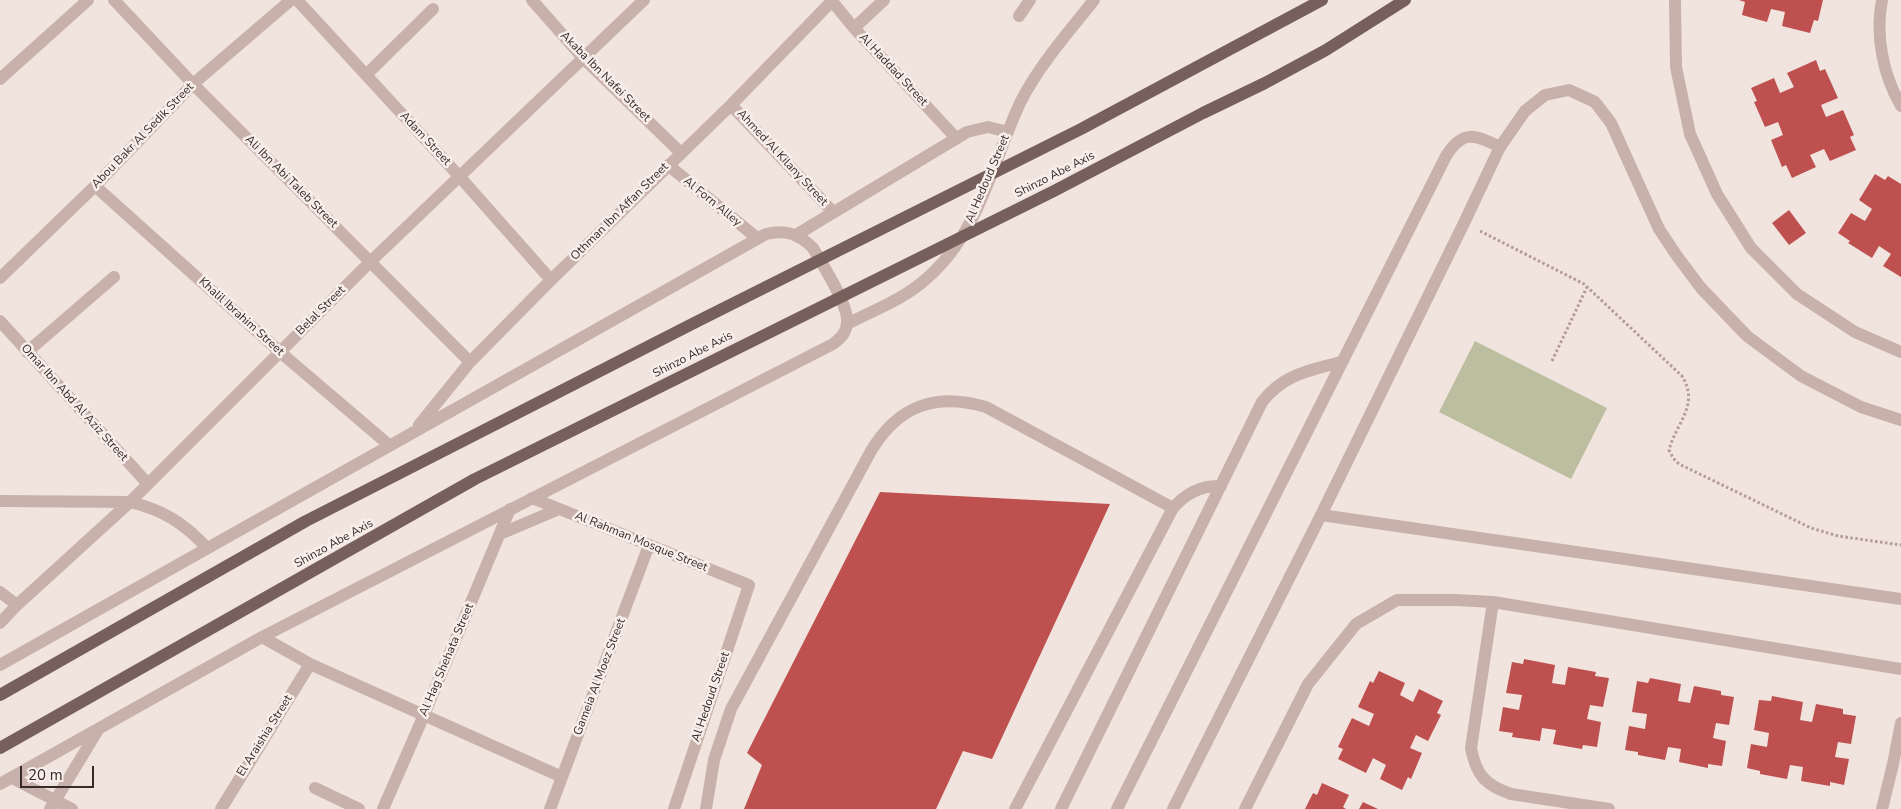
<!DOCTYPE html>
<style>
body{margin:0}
#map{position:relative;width:1901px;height:809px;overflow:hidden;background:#f1e4de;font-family:"Nunito Sans",sans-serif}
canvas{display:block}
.scale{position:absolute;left:20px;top:766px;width:74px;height:22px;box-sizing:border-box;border:2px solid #372b2a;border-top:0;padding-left:6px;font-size:15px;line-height:18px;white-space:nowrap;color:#372b2a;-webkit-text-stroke:4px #f9efea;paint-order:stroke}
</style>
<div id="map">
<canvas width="1901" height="809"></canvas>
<div class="scale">20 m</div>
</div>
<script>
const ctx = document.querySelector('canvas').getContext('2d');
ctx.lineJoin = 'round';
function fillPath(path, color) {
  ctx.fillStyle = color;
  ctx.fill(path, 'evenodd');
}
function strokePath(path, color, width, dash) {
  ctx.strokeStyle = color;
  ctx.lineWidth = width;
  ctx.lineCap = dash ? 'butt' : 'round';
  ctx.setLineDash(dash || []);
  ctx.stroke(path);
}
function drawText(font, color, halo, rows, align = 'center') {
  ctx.font = font + ' "Nunito Sans",sans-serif';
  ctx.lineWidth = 5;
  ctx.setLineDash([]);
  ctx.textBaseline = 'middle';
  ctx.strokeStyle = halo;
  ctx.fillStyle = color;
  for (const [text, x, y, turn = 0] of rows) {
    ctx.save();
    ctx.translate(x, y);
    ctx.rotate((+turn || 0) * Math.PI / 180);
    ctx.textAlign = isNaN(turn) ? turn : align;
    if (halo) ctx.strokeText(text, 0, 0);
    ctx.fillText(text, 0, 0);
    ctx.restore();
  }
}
fillPath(new Path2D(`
 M 1475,341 L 1607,408 L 1571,479 L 1439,412 Z`), '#bcbf9f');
fillPath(new Path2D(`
 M 1739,0 L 1823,0 L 1818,21 L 1814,20 L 1810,33 L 1782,26 L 1785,12 L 1771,9 L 1767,22 L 1742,15 L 1745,2 Z
 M 1816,60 L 1820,71 L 1825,69 L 1838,98 L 1821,105 L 1826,117 L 1843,110 L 1854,135 L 1850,137 L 1856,150 L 1830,161 L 1824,149 L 1810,155 L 1816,167 L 1792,178 L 1786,165 L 1782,167 L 1771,140 L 1783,135 L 1778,122 L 1765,127 L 1754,102 L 1757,101 L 1751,88 L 1774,78 L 1780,93 L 1794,87 L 1787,73 Z
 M 1875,174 L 1885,180 L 1888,176 L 1901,184 L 1901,277 L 1883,266 L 1891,254 L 1879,246 L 1872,258 L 1848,243 L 1850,241 L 1838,233 L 1851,213 L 1865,221 L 1872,209 L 1859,200 Z
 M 1789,210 L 1806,233 L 1789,245 L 1772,223 Z
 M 880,492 L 1110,504 L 992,759 L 963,751 L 936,809 L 744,809 L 762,765 L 747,753 Z
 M 1524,659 L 1555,665 L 1552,683 L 1565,685 L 1568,667 L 1596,672 L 1595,676 L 1609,678 L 1603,707 L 1590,705 L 1587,719 L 1601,722 L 1597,747 L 1583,745 L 1582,749 L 1553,744 L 1556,730 L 1542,728 L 1540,741 L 1512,737 L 1513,733 L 1499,731 L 1503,707 L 1519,710 L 1522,695 L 1506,693 L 1512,662 L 1523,664 Z
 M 1379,671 L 1405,683 L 1400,695 L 1413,702 L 1419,689 L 1443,701 L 1437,713 L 1441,715 L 1428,741 L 1416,735 L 1410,748 L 1422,753 L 1411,779 L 1408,777 L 1402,790 L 1380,779 L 1386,765 L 1373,758 L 1366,773 L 1338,759 L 1343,749 L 1338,747 L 1352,718 L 1369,726 L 1374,714 L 1358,707 L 1370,681 L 1373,683 Z
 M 1650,678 L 1681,684 L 1678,701 L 1690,703 L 1694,686 L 1721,691 L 1721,695 L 1734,697 L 1729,725 L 1716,723 L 1713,738 L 1726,741 L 1722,766 L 1708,764 L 1708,768 L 1679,762 L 1681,749 L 1668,747 L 1665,760 L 1638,755 L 1638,752 L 1625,750 L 1629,726 L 1645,729 L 1647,714 L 1632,712 L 1637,681 L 1648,683 Z
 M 1772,696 L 1803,702 L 1800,720 L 1812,722 L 1816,704 L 1843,709 L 1843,714 L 1856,716 L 1851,744 L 1838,742 L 1835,757 L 1849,759 L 1844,785 L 1830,782 L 1830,786 L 1801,781 L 1803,767 L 1790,765 L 1787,779 L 1760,774 L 1760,771 L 1747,768 L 1751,744 L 1767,747 L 1769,733 L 1754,730 L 1759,700 L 1771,701 Z
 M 1322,783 L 1349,795 L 1343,807 L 1346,809 L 1305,809 L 1313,793 L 1317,795 Z
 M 1363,802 L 1378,809 L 1359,809 Z`), '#be504f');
strokePath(new Path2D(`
 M 1480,231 L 1584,284 L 1682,376 C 1700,405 1676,423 1669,450 L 1673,458 L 1679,464 L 1811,528 L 1838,536 L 1901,545
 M 1552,361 L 1587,287`), '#b49b95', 3, [2.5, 2.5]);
strokePath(new Path2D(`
 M 114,0 L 193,84 L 470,362
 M 297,0 L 459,176 L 551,280
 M 532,0 L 583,58 L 680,152
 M 831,0 L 854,28 L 956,138
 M 1675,0 L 1676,67 L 1690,134 L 1717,194 L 1751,248 L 1797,294 L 1855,332 L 1901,352
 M 1882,0 C 1875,35 1883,75 1901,106
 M 1019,16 L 1030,0
 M 854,28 L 884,0
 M 366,75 L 433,9
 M 0,79 L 88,0
 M 731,105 L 833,212
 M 668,165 L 757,238
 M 95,186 L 280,352 L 389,445
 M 796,235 L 967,132 L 988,127 L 1008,132
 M 0,278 L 95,186 L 193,84 L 291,0
 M 0,321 L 148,484
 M 847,324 C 874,310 904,299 926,279 C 980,233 992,162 1021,101 C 1040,64 1069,32 1094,0
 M 27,352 L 114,277
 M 419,425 L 470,362 L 551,280 L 731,105 L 832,1
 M 532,498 L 749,585 L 674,809
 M 0,501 L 130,502 C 163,510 184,523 207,548
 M 1321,515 L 1901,599
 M 500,534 L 559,509
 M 0,592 L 17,605
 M 1493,602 L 1471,748 C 1476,775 1485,785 1511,794 L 1609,809
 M 0,623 L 17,605 L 130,502 L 370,262 L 644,0
 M 262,637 L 310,664 L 562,777
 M 0,665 L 766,234 C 785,229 799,234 813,248 C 822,264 849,305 847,322 C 847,332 841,338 833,344 L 262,637 L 0,784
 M 12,778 L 72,809
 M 315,788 L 359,809
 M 50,809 L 98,730
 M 221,809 L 310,664
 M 383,809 L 424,715 L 510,509
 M 550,809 L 649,545
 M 706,809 L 714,760 L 731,709 L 871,451 C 898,406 935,392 986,407 L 1173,508
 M 1015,809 L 1173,508 C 1186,493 1201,485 1221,486
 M 1061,809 L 1262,402 C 1284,374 1308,371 1341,362
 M 1117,809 L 1446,156 C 1463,129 1475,135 1500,147
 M 1173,809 L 1321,515 L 1464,223 L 1500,147 L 1525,111 L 1545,95 L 1569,90 L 1595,102 L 1611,123 L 1659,229 L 1677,256 L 1701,288 L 1747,336 L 1801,376 L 1861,407 L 1901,420
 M 1245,809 L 1308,684 L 1356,624 L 1397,600 L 1455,600 L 1493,602 L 1901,669
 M 1882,809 L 1893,764 L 1901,723`), '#c8b1ab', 12);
strokePath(new Path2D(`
 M 0,695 L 306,521 L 698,321 L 1081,129 L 1322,0
 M 0,748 L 475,479 L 1054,191 L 1203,113 L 1265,83 L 1326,50 L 1405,0`), '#775f5c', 12);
drawText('12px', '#372b2a', '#f9efea', [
 ["Al Haddad Street",893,70,47],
 ["Akaba Ibn Nafei Street",605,77,45],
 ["Abou Bakr Al Sedik Street",143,136,-46],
 ["Adam Street",425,139,47],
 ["Ahmed Al Kilany Street",782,158,47],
 ["Shinzo Abe Axis",1055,175,-27],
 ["Al Hedoud Street",988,179,-67],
 ["Ali Ibn Abi Taleb Street",291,182,45],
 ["Al Forn Alley",712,202,39],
 ["Othman Ibn Affan Street",620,212,-45],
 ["Belal Street",321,311,-45],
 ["Khalil Ibrahim Street",241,317,42],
 ["Shinzo Abe Axis",693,355,-27],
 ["Omar Ibn Abd Al Aziz Street",74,403,48],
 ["Al Rahman Mosque Street",641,542,22],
 ["Shinzo Abe Axis",334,544,-29],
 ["Al Hag Shehata Street",447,660,-67],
 ["Gameia Al Moez Street",600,677,-69],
 ["Al Hedoud Street",711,697,-71],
 ["El Araishia Street",265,736,-58]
]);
</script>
